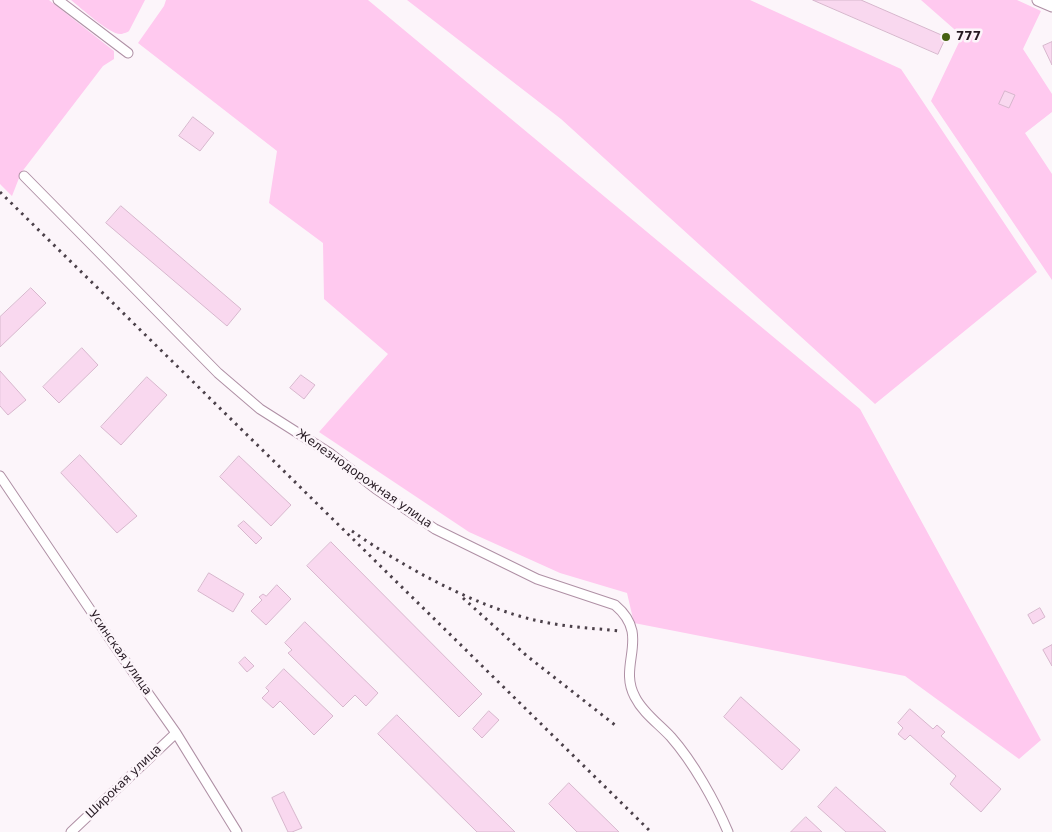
<!DOCTYPE html>
<meta charset="utf-8">
<style>
body{margin:0}
canvas{display:block;background:#fcf5fa}
</style>
<canvas width="1052" height="832"></canvas>
<script>
const ctx = document.querySelector('canvas').getContext('2d');
ctx.lineJoin = 'round';
function fillPath(path, color) {
  ctx.fillStyle = color;
  ctx.fill(path, 'evenodd');
}
function strokePath(path, color, width, dash) {
  ctx.strokeStyle = color;
  ctx.lineWidth = width;
  ctx.lineCap = dash ? 'butt' : 'round';
  ctx.setLineDash(dash || []);
  ctx.stroke(path);
}
function drawText(font, color, halo, rows, align = 'center') {
  ctx.font = font + ' "DejaVu Sans",sans-serif';
  ctx.lineWidth = 5;
  ctx.setLineDash([]);
  ctx.textBaseline = 'middle';
  ctx.strokeStyle = halo;
  ctx.fillStyle = color;
  for (const [text, x, y, turn = 0] of rows) {
    ctx.save();
    ctx.translate(x, y);
    ctx.rotate((+turn || 0) * Math.PI / 180);
    ctx.textAlign = isNaN(turn) ? turn : align;
    if (halo) ctx.strokeText(text, 0, 0);
    ctx.fillText(text, 0, 0);
    ctx.restore();
  }
}
fillPath(new Path2D(`
 M 0,0 L 49,0 L 114,51 L 114,59 L 103,66 L 21,173 L 12,196 L 0,184 Z
 M 71,0 L 145,0 L 129,31 C 128,32 122,34 121,34 C 110,35 81,8 71,0 Z
 M 166,0 L 368,0 L 860,409 L 1041,740 L 1019,759 L 905,676 L 634,623 L 627,593 L 560,573 L 469,532 L 319,432 L 388,354 L 324,299 L 323,243 L 269,203 L 277,151 L 138,43 L 164,6 Z
 M 407,0 L 750,0 L 901,69 L 1037,272 L 875,404 L 561,119 Z
 M 921,0 L 1017,0 L 1041,11 L 1023,49 L 1052,94 L 1052,112 L 1025,133 L 1052,174 L 1052,280 L 931,101 L 962,36 Z`), '#ffc9ef');
const building = new Path2D(`
 M 813,0 L 861,0 L 946,37 L 938,54 Z
 M 1052,42 L 1052,65 L 1043,46 Z
 M 1005,91 L 1015,95 L 1009,108 L 999,104 Z
 M 193,117 L 214,133 L 200,151 L 179,136 Z
 M 121,206 L 241,309 L 227,326 L 106,223 Z
 M 31,288 L 46,303 L 0,347 L 0,317 Z
 M 82,348 L 98,365 L 59,403 L 43,387 Z
 M 0,371 L 26,400 L 8,415 L 0,406 Z
 M 301,375 L 315,385 L 304,399 L 290,388 Z
 M 147,377 L 167,395 L 121,445 L 101,427 Z
 M 80,455 L 137,516 L 117,533 L 61,473 Z
 M 239,456 L 291,505 L 271,526 L 220,477 Z
 M 244,521 L 262,538 L 256,544 L 238,526 Z
 M 331,542 L 482,694 L 459,717 L 307,566 Z
 M 209,573 L 244,594 L 233,612 L 198,591 Z
 M 277,585 L 291,599 L 266,625 L 251,611 L 262,600 L 259,597 L 263,594 L 266,596 Z
 M 1040,608 L 1045,617 L 1033,624 L 1028,615 Z
 M 305,622 L 378,693 L 366,706 L 355,695 L 343,707 L 288,653 L 292,650 L 285,643 Z
 M 1052,645 L 1052,666 L 1043,650 Z
 M 245,657 L 254,666 L 247,672 L 239,663 Z
 M 284,669 L 333,716 L 314,735 L 280,701 L 273,708 L 262,698 L 269,691 L 266,688 Z
 M 741,697 L 800,750 L 782,770 L 724,717 Z
 M 910,709 L 933,729 L 937,725 L 945,732 L 941,736 L 1001,789 L 981,812 L 950,784 L 956,776 L 910,735 L 905,740 L 898,734 L 903,728 L 898,723 Z
 M 489,711 L 499,720 L 482,738 L 473,729 Z
 M 397,715 L 515,832 L 477,832 L 378,734 Z
 M 569,783 L 619,832 L 577,832 L 549,804 Z
 M 836,787 L 886,832 L 846,832 L 818,807 Z
 M 284,792 L 302,828 L 292,832 L 288,832 L 272,798 Z
 M 806,817 L 822,832 L 791,832 Z`);
fillPath(building, '#f9d8ef');
strokePath(building, '#d7b7cd', 1);
const minor = new Path2D(`
 M 58,0 L 128,53
 M 24,176 L 218,373 L 260,409 L 331,454 L 376,489 L 435,529 L 537,579 L 615,605 C 652,636 617,664 635,697 C 643,713 659,724 671,737 C 693,762 715,801 728,832
 M 0,476 L 114,645 L 176,733 L 237,832
 M 71,832 L 176,733`);
const tertiary = new Path2D(`
 M 1038,0 L 1052,6`);
strokePath(minor, '#af90a5', 11);
strokePath(tertiary, '#af90a5', 13);
strokePath(minor, '#fff', 9);
strokePath(tertiary, '#fff', 11);
strokePath(new Path2D(`
 M 0,192 L 651,832
 M 352,531 C 403,567 478,608 539,621 C 565,627 592,628 619,631
 M 463,598 L 527,656 L 615,725`), '#4b4049', 3, [2.5, 5]);
for (const [x, y, r, color] of [
 [946,37,5,"#466112"]
]) {
  const dot = new Path2D();
  dot.arc(x, y, r, 0, 2 * Math.PI);
  ctx.fillStyle = color;
  ctx.fill(dot);
  strokePath(dot, '#fcf5fa', 2);
}
drawText('bold 12px', '#261a23', '#fcf5fa', [
 ["777",956,37]
], 'left');
drawText('12px', '#261a23', '#fcf5fa', [
 ["Железнодорожная улица",364,479,35],
 ["Усинская улица",120,653,55],
 ["Широкая улица",124,782,-44]
]);
</script>
